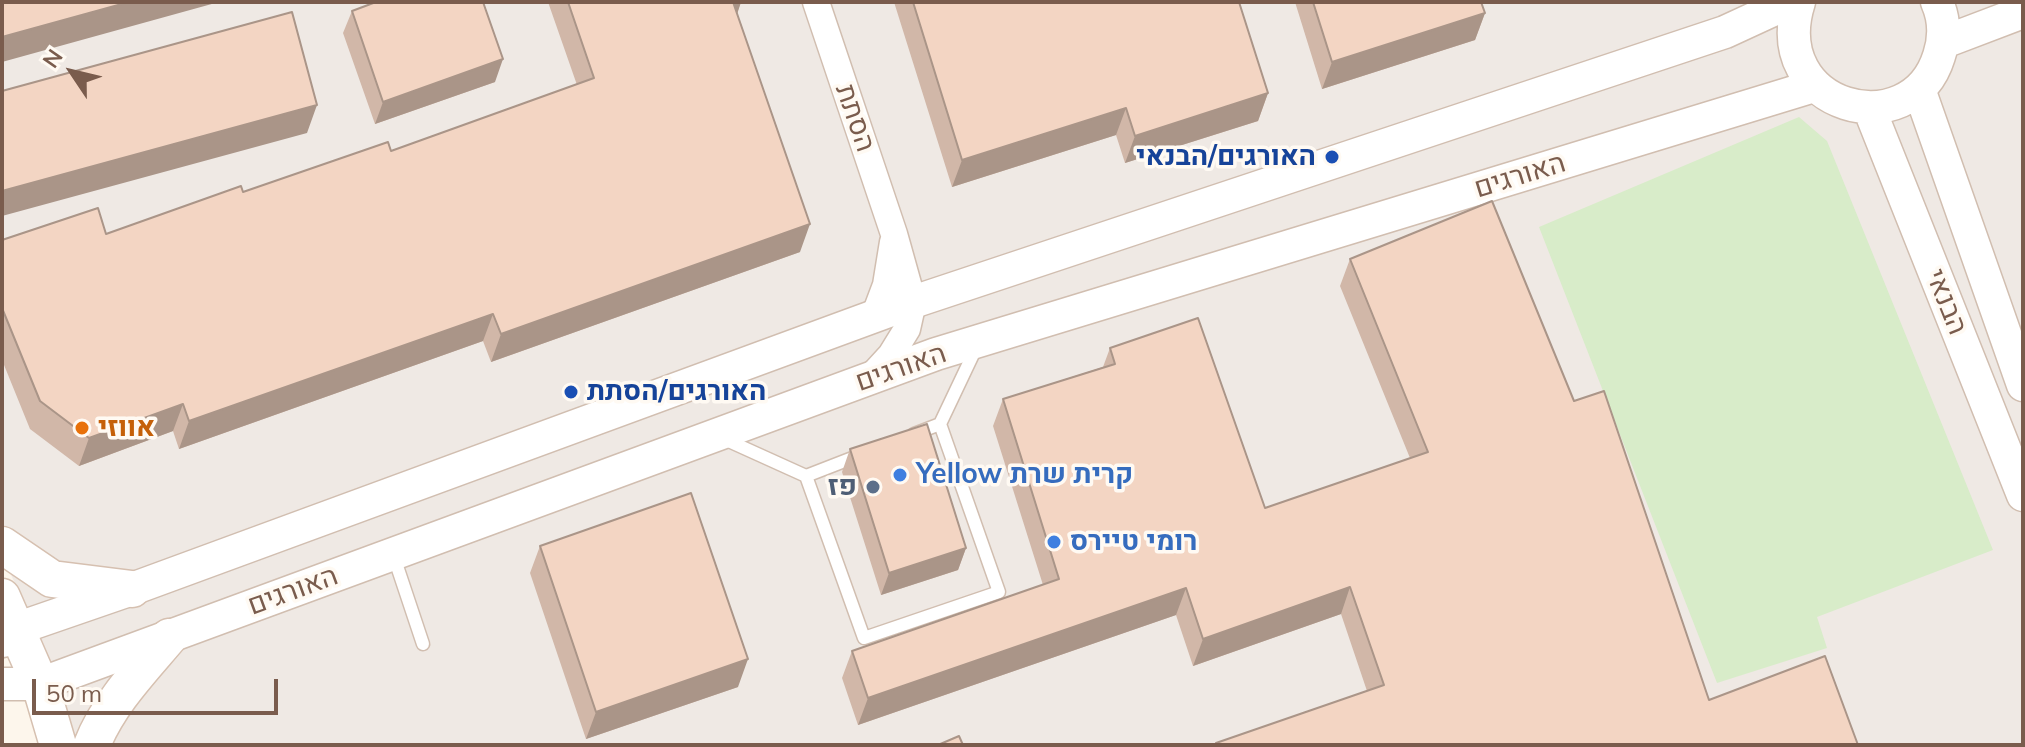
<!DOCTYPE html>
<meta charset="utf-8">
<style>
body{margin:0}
#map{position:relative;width:2025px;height:747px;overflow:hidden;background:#fdf6ec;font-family:Mulish,sans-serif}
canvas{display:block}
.frame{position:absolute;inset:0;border:4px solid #7a5c4d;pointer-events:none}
.north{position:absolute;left:32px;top:32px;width:80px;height:80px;-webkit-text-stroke:6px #fffaf3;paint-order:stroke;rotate:305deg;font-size:22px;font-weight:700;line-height:32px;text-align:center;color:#7a5c4d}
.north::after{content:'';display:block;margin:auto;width:28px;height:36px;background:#7a5c4d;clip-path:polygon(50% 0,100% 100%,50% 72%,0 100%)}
.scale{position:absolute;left:32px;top:679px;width:246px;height:36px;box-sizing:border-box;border:4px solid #7a5c4d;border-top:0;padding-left:10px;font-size:24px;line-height:28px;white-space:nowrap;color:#7a5c4d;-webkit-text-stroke:6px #fffaf3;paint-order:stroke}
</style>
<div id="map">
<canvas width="2025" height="747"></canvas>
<div class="frame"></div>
<div class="north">N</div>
<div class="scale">50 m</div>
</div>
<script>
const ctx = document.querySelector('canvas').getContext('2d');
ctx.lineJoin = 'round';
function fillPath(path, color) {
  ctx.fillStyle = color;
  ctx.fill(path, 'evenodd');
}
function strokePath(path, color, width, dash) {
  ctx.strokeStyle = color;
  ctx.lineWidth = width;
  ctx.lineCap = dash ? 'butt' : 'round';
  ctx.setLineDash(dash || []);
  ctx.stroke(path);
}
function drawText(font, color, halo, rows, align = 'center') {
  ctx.font = font + ' Mulish,Heebo,sans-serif';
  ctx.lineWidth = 7;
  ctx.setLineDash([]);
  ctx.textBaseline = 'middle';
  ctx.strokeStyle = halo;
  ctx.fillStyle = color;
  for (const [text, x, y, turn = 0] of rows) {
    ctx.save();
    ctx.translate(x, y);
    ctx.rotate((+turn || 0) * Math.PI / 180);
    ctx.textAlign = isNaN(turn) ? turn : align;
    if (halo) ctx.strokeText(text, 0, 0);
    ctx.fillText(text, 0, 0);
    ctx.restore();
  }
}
fillPath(new Path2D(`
 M 2,2 L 2023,2 L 2023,745 L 78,745 L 48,656 L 2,555 Z`), '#efe9e4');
fillPath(new Path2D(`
 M 1799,117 L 1827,141 L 1993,550 L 1817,617 L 1827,648 L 1717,683 L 1539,227 Z`), '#d8ecc9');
const service = new Path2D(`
 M 914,434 L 940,424 L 977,346
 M 722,438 L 806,476 L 860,455
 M 806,476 L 864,638 L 999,592 L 940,424
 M 394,557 L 423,644`);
const minor = new Path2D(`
 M 816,2 L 894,234 L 913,302 L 907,329 L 891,355 L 869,379
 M 874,317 L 886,285 L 893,242`);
const tertiary = new Path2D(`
 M 1799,2 C 1765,109 1911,147 1939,56 C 1945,38 1945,20 1937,2
 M 1944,42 L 2023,12
 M 1919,89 L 2023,385
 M 1869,108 L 2023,495
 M 2,641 L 16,629 L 132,589 L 913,302 L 1725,32 L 1790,2
 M 2,684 L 40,684 L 936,354 L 1814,86`);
const secondary = new Path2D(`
 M 2,545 L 52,579 L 132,589
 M 2,597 L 40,684 L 58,745
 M 92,745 C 108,704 141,670 169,637`);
strokePath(service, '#d1beb0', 15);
strokePath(minor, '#d1beb0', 29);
strokePath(tertiary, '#d1beb0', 35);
strokePath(secondary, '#d6c0b0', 39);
strokePath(service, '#fff', 12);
strokePath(minor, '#fff', 26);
strokePath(tertiary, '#fff', 32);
strokePath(secondary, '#fff', 36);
fillPath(new Path2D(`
 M 548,2 L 741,2 L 737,14 L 800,252 L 491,362 L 483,341 L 179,449 L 173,431 L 79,466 L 30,429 L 2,360 L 2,240 L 106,234 L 243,192 L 391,151 L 577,85 Z
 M 894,2 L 1239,2 L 1268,93 L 1258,121 L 1125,163 L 1116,135 L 952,187 Z
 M 1295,2 L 1481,2 L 1485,13 L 1475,40 L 1322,89 Z
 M 352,11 L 495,82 L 375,124 L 343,33 Z
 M 1350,259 L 1574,401 L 1709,700 L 1858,745 L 1215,745 L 1216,743 L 1367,691 L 1341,614 L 1193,666 L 1176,615 L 858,725 L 842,678 L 852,651 L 1043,585 L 993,426 L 1003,399 L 1103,367 L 1110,348 L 1265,508 L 1410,458 L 1340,286 Z
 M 850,449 L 966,548 L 958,570 L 881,595 L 842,472 Z
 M 540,546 L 738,687 L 586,739 L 530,573 Z`), '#d1b7a8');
fillPath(new Path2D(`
 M 129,2 L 219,2 L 2,62 L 2,37 Z
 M 728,2 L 741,2 L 736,17 Z
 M 1485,13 L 1475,40 L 1322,89 L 1332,62 Z
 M 503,59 L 495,82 L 375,124 L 383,102 Z
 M 1268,93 L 1258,121 L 1125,163 L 1135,136 Z
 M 317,105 L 307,133 L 2,216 L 2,191 Z
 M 1126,108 L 1116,135 L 952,187 L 962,160 Z
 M 810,224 L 800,252 L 491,362 L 501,334 Z
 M 493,314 L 483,341 L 179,449 L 189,421 Z
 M 183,404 L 173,431 L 79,466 L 89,438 Z
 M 966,548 L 958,570 L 881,595 L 889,573 Z
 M 1350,587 L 1341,614 L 1193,666 L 1203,639 Z
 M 1186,588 L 1176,615 L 858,725 L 868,698 Z
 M 748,659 L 738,687 L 586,739 L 596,712 Z`), '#aa9588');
const building = new Path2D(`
 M 2,2 L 129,2 L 2,37 Z
 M 376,2 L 483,2 L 503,59 L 383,102 L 352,11 Z
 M 568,2 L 733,2 L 810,224 L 501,334 L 493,314 L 189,421 L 183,404 L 89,438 L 40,401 L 2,308 L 2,240 L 98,208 L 106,234 L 241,186 L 243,192 L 388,142 L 391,151 L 594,78 Z
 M 913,2 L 1239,2 L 1268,93 L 1135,136 L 1126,108 L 962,160 Z
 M 1313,2 L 1481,2 L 1485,13 L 1332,62 Z
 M 292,12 L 317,105 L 2,191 L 2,91 Z
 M 1492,201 L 1574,401 L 1604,391 L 1709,700 L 1825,656 L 1858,745 L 1216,745 L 1216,743 L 1384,685 L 1350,587 L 1203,639 L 1186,588 L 868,698 L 852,651 L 1059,579 L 1003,399 L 1115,364 L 1110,348 L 1198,318 L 1265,508 L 1428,452 L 1350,259 Z
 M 927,424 L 966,548 L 889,573 L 850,449 Z
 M 691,493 L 748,659 L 596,712 L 540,546 Z
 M 959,736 L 963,745 L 938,745 Z`);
fillPath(building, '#f3d5c3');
strokePath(building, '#aa9588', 2);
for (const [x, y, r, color] of [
 [1332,157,8,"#1a4fb4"],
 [571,392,8,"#1a4fb4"],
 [82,428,8,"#e8710a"],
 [900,475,8,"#3f7fe0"],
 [873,487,8,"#5c6f8a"],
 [1054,542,8,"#3f7fe0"]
]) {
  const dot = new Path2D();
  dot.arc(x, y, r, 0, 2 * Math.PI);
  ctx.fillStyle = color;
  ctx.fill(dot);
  strokePath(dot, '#fffaf3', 3);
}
drawText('28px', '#7a5c4d', '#fffaf3', [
 ["הסתת",855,118,71],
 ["האורגים",1520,176,-17],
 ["הבנאי",1946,302,68],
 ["האורגים",901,368,-19],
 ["האורגים",293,591,-20]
]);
drawText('bold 28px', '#164399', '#fffaf3', [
 ["האורגים/הבנאי",1316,157],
 ["האורגים/הסתת",587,392,"left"]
], 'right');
drawText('bold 28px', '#c56008', '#fffaf3', [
 ["אווזי",98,428]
], 'left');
drawText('bold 28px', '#366cbe', '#fffaf3', [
 ["Yellow קרית שרת",916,475],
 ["רומי טיירס",1070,542]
], 'left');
drawText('bold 28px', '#4e5e75', '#fffaf3', [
 ["פז",857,487]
], 'right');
</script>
